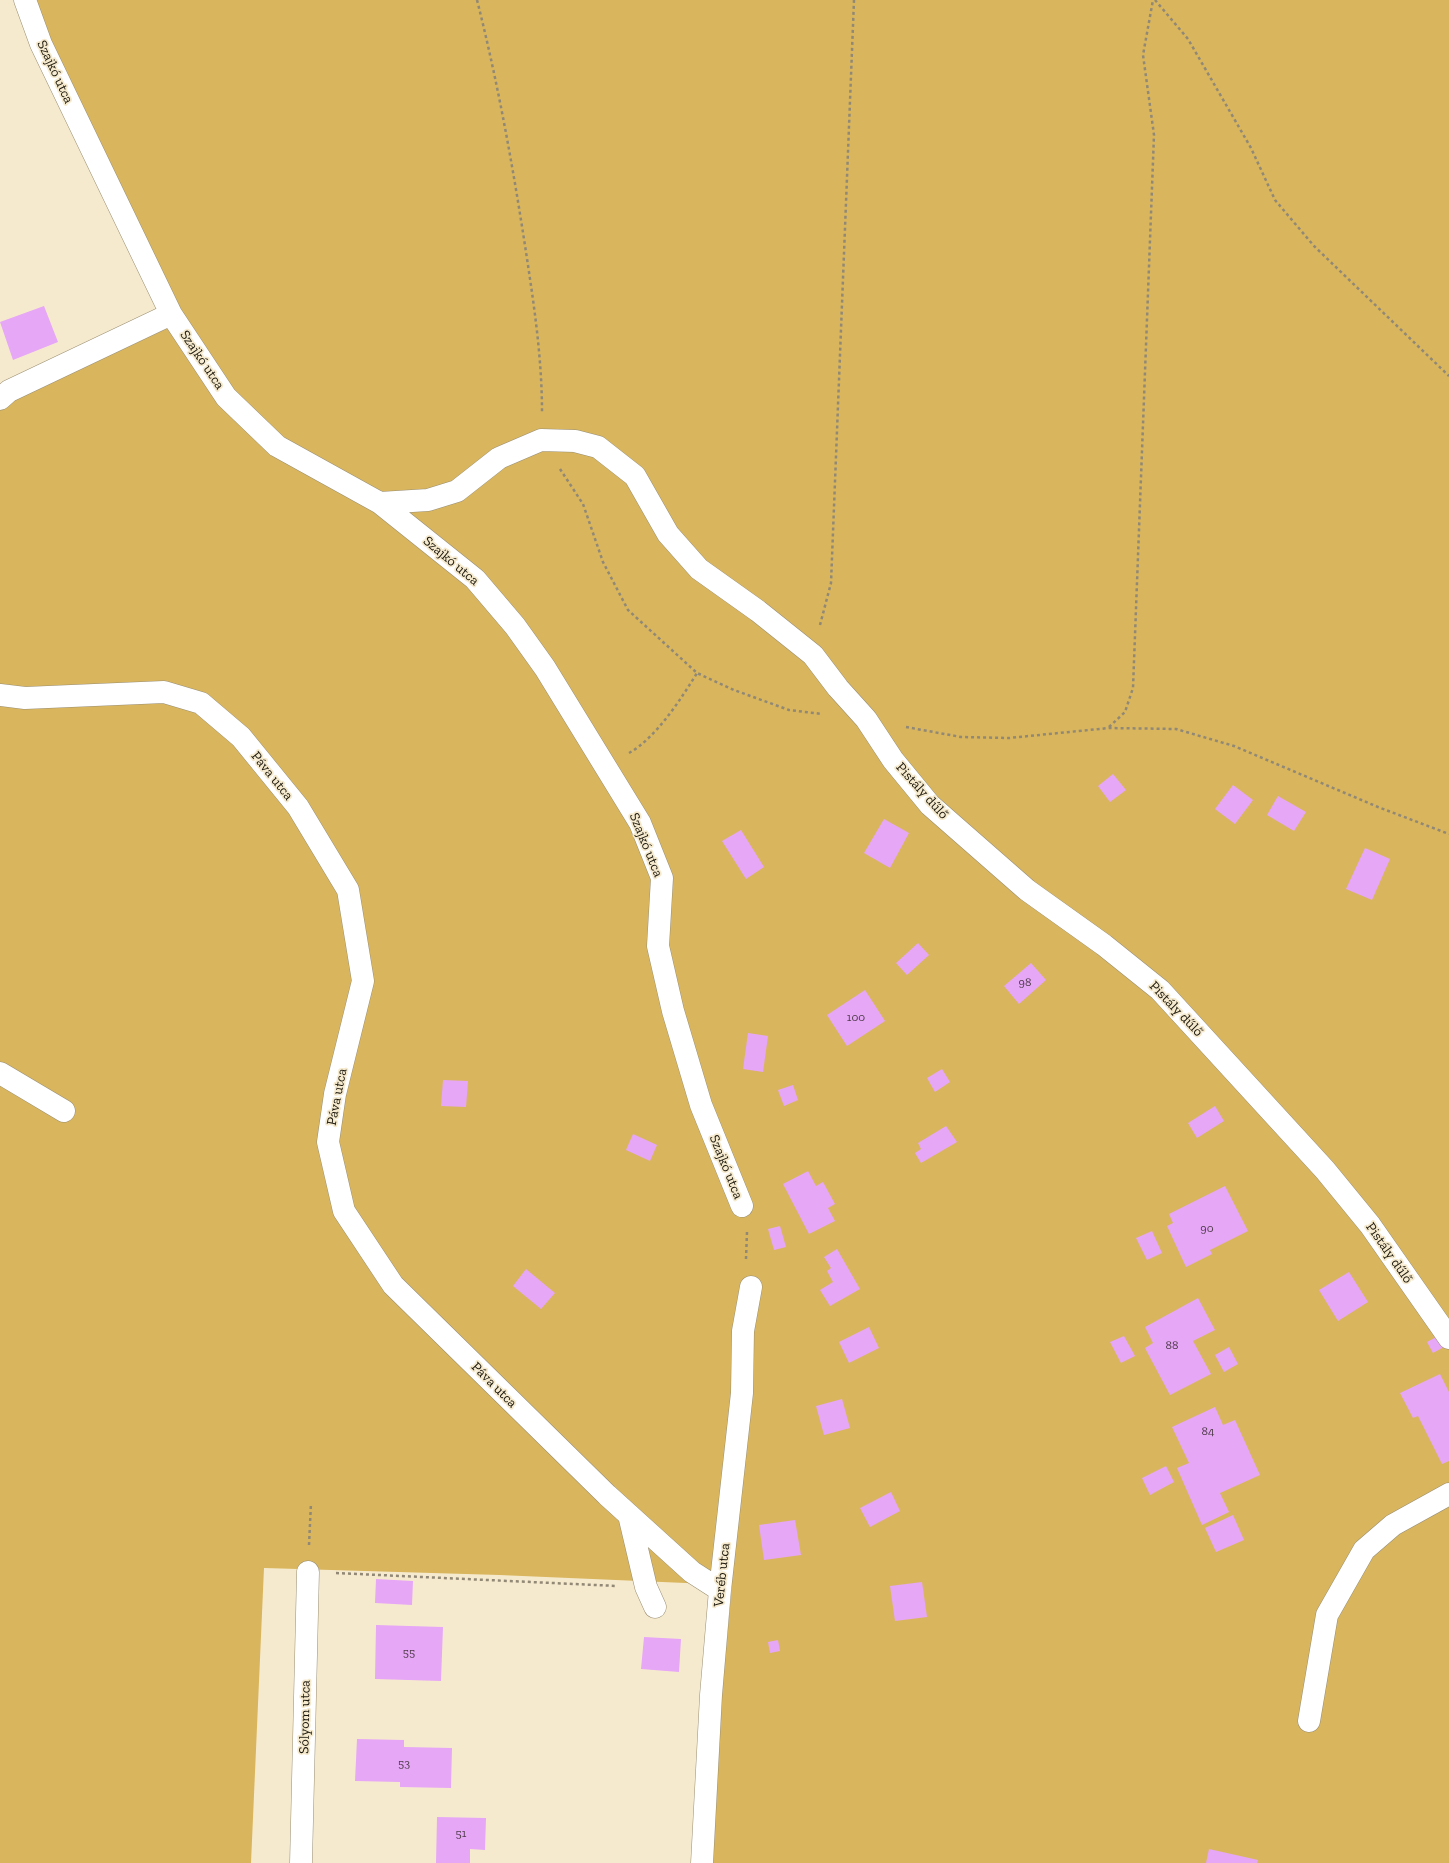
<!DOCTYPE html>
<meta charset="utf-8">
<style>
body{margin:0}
canvas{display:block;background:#f6eace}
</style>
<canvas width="1449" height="1863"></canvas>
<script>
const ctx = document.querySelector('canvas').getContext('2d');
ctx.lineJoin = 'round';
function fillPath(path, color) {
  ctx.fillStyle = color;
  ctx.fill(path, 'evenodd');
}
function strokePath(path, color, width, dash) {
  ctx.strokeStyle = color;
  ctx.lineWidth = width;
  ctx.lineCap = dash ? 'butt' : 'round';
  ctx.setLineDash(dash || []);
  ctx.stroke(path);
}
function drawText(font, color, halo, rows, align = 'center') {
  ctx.font = font + ' "Zilla Slab",serif';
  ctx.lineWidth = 3.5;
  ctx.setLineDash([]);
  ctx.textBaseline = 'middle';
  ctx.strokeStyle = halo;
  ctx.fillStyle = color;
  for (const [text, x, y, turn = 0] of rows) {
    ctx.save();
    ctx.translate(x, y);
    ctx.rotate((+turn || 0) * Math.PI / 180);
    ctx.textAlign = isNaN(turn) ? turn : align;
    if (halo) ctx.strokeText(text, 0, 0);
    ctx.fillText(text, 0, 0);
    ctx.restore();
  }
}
fillPath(new Path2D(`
 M 31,0 L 1449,0 L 1449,1863 L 711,1863 L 713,1785 L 732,1585 L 499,1575 L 264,1568 L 251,1863 L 0,1863 L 0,407 L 180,322 Z`), '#d9b65e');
fillPath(new Path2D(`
 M 44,306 L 58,342 L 13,360 L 0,322 Z
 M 1113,774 L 1126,790 L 1110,802 L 1098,786 Z
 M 1233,785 L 1253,800 L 1235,824 L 1215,809 Z
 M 1278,796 L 1306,812 L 1294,831 L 1267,815 Z
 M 884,819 L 909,833 L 890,868 L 864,853 Z
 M 741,830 L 764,867 L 746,879 L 722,841 Z
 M 1365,848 L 1390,859 L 1372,900 L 1346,889 Z
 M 918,943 L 929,955 L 907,975 L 896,963 Z
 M 1031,963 L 1046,980 L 1019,1004 L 1004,986 Z
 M 865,990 L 885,1021 L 847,1046 L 827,1015 Z
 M 748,1033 L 768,1036 L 763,1072 L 743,1069 Z
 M 942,1069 L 950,1082 L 935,1092 L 927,1078 Z
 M 443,1080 L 468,1081 L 466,1107 L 441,1106 Z
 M 793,1085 L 798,1100 L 784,1106 L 778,1090 Z
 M 1215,1106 L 1224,1121 L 1197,1138 L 1188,1123 Z
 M 946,1126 L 957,1142 L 921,1163 L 915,1153 L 921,1149 L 918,1143 Z
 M 633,1134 L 657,1145 L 650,1161 L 626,1150 Z
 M 808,1171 L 816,1186 L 823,1182 L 835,1204 L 828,1208 L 835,1221 L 809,1234 L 783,1184 Z
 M 1225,1186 L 1248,1231 L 1210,1250 L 1212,1254 L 1186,1267 L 1167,1226 L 1173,1223 L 1169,1214 Z
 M 780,1226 L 786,1247 L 774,1250 L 768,1229 Z
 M 1152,1231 L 1162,1253 L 1147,1260 L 1136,1238 Z
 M 837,1249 L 860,1289 L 830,1306 L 820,1290 L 833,1282 L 827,1271 L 831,1268 L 824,1257 Z
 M 526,1269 L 555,1293 L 541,1309 L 513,1286 Z
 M 1349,1272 L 1368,1302 L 1338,1321 L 1319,1290 Z
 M 1198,1298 L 1215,1330 L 1193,1341 L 1211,1374 L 1170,1395 L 1145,1348 L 1153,1343 L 1145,1327 Z
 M 869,1327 L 879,1348 L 849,1363 L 839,1342 Z
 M 1124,1336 L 1135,1356 L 1121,1363 L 1110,1342 Z
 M 1438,1336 L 1444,1347 L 1433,1353 L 1427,1342 Z
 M 1229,1347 L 1238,1364 L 1224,1372 L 1215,1355 Z
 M 1440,1374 L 1449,1392 L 1449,1461 L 1442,1464 L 1418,1416 L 1413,1418 L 1400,1393 Z
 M 842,1399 L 850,1428 L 824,1435 L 816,1406 Z
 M 1215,1407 L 1223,1425 L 1235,1420 L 1260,1475 L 1220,1493 L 1229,1512 L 1202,1525 L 1177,1468 L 1189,1463 L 1172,1427 Z
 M 1166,1466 L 1174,1482 L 1150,1495 L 1142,1478 Z
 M 891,1492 L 900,1511 L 870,1527 L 860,1508 Z
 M 1233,1515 L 1244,1540 L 1216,1552 L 1205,1528 Z
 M 795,1520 L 801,1555 L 764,1560 L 759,1525 Z
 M 376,1579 L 413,1581 L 412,1605 L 375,1603 Z
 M 922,1582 L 927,1617 L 895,1621 L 890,1586 Z
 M 376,1625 L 443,1627 L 441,1681 L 375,1679 Z
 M 644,1637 L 681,1639 L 679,1672 L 641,1669 Z
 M 778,1640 L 780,1651 L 770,1653 L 768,1642 Z
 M 357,1739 L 404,1740 L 404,1747 L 452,1748 L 451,1788 L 400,1787 L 400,1782 L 355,1781 Z
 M 437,1817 L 486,1818 L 485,1850 L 470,1849 L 470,1863 L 436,1863 Z
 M 1209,1849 L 1258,1860 L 1257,1863 L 1206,1863 Z`), '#e6a7f7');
const minor = new Path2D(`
 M 25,0 L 41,44 L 171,314 L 226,397 L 277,446 L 380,503 L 475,579 L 515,626 L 545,668 L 640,823 L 662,878 L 658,946 L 673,1011 L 701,1105 L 742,1206
 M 0,399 L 9,391 L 171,314
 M 380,503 L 428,500 L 457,491 L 499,458 L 541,440 L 575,441 L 598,447 L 635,476 L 668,534 L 699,569 L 758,611 L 813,655 L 838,688 L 866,719 L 893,760 L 930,805 L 1027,890 L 1104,945 L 1160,990 L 1325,1170 L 1370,1225 L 1449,1338
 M 0,695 L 25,698 L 164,692 L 201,703 L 241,737 L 298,807 L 348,890 L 363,981 L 335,1094 L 328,1142 L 344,1211 L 393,1285 L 607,1495 L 692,1572 L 720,1590
 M 0,1073 L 64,1111
 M 629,1515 L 646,1587 L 655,1607
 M 1309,1721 L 1327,1615 L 1364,1550 L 1393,1525 L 1449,1494
 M 301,1863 L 308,1572
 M 702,1863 L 711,1695 L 720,1590 L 742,1393 L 743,1331 L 751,1287`);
strokePath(minor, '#9a8f74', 23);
strokePath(new Path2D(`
 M 477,0 C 498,83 513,167 526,252 C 534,305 542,358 542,412
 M 1155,0 L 1188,39 L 1251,148 L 1275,200 L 1314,246 L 1449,376
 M 560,469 L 583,504 L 603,562 L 628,610 L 697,673 L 734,690 L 789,710 L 822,714
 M 820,625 L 831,583 L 854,0
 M 906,727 L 961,737 L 1009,738 L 1109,728 L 1176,729 L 1234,746 L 1378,807 L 1449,834
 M 1109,727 L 1125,712 L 1133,688 L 1154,135 L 1143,55 L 1153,0
 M 629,753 C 656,738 681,699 697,673
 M 746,1259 L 747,1232
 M 309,1545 L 311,1503
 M 336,1573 L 617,1586`), '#918875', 2.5, [3, 3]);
strokePath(minor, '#fff', 22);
drawText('12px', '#4e3b48', null, [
 ["98",1025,983],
 ["100",856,1018],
 ["90",1207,1229],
 ["88",1172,1346],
 ["84",1208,1432],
 ["55",409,1653],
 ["53",404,1764],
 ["51",461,1834]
]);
drawText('14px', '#1b170d', '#f6eace', [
 ["Szajkó utca",55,72,65],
 ["Szajkó utca",202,360,56],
 ["Szajkó utca",451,561,40],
 ["Páva utca",272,776,51],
 ["Pistály dűlő",922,791,48],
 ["Szajkó utca",646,845,68],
 ["Pistály dűlő",1176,1009,46],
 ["Páva utca",337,1097,-79],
 ["Szajkó utca",726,1167,68],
 ["Pistály dűlő",1389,1253,55],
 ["Páva utca",494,1385,45],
 ["Veréb utca",722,1575,-84],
 ["Sólyom utca",305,1717,-89]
]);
</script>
